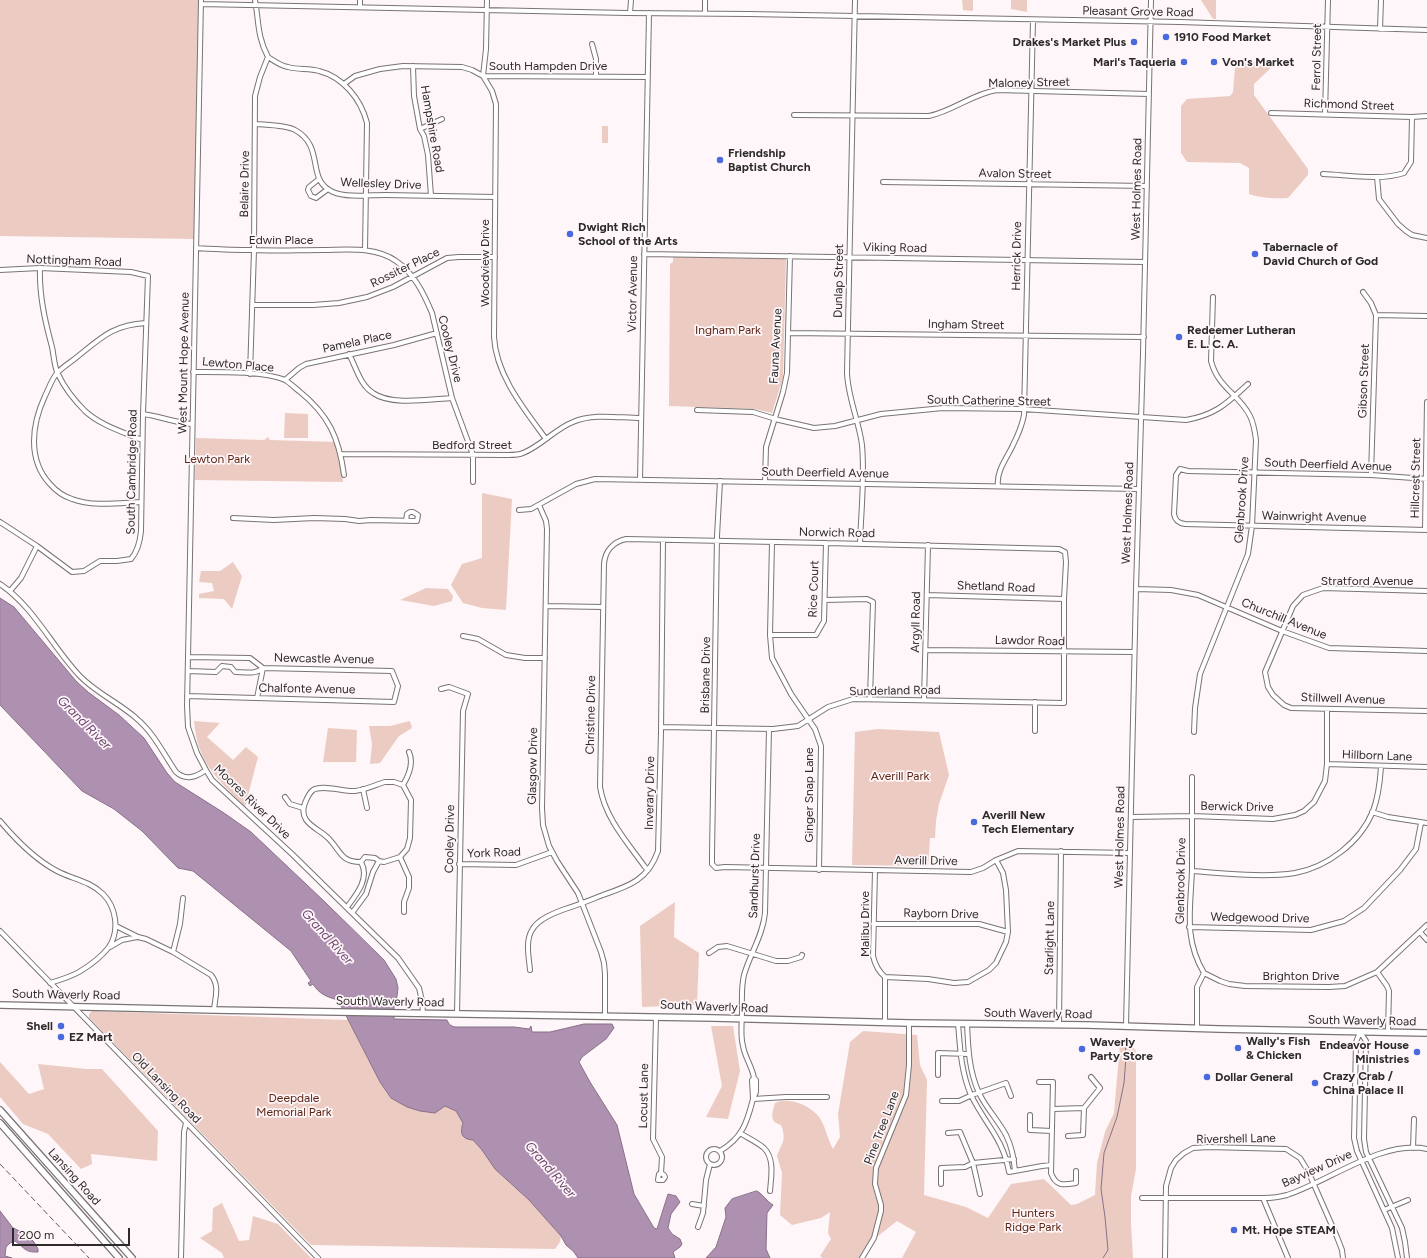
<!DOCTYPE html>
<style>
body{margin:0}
#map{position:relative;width:1427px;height:1258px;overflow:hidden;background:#fef6f8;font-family:Figtree,sans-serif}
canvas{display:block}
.scale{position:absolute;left:12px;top:1228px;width:118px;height:18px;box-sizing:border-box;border:2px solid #2c2a2a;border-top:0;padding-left:5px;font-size:12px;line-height:14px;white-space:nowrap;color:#2c2a2a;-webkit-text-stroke:3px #fef6f8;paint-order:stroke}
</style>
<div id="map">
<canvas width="1427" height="1258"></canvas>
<div class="scale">200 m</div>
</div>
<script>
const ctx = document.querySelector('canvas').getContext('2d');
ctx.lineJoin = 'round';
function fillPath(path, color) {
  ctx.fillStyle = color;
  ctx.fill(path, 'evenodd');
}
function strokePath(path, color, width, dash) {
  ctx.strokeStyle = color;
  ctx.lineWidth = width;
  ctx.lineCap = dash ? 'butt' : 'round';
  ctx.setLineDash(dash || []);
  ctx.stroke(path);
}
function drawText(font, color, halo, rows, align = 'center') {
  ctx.font = font + ' Figtree,sans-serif';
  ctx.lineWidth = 3.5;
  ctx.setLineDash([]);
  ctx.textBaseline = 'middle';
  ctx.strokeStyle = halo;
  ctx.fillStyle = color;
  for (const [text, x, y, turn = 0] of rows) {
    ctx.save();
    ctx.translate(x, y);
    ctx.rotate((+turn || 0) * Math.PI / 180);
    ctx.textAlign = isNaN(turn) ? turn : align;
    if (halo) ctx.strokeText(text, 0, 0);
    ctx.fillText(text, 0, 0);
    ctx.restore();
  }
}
fillPath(new Path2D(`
 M 0,0 L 202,0 L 196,239 L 0,236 Z
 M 962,0 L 973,0 L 973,11 L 963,10 Z
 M 1011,0 L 1027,0 L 1027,12 L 1011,9 Z
 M 1201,0 L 1216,0 L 1216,19 L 1213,19 Z
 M 1270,60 L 1273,66 L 1254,84 L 1254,95 L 1308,169 L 1308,175 L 1288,198 C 1276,199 1260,198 1249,194 L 1249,168 L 1240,163 L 1187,162 L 1181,153 L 1181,106 L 1187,99 L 1230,96 L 1233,92 L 1235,68 L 1239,63 Z
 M 602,126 L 608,126 L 608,143 L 602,143 Z
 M 673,257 L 786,259 L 783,378 L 772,413 L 755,409 L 669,406 L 670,264 L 673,262 Z
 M 285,413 L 308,414 L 308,438 L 284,438 Z
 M 268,437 L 270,440 L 336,442 L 342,466 L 343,482 L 195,480 L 196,438 L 264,440 Z
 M 482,493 L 512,499 L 506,610 L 482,608 L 463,603 L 451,585 L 462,564 L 482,558 Z
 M 233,562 L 242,576 L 232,609 L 224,599 L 199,598 L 199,594 L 214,591 L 212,583 L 199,582 L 201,571 L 220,571 Z
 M 426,588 L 448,589 L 453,596 L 452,601 L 434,606 L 400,600 Z
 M 194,721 L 220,723 L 207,737 L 233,760 L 246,747 L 258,757 L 245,807 C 218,779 197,763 194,721 Z
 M 410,721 L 412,728 L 399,736 L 380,763 L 370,764 L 372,744 L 369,726 L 390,726 Z
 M 328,728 L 357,730 L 356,762 L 323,762 Z
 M 878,729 L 939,732 L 949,775 L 939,804 L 936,821 L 935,838 L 930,838 L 928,866 L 852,865 L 855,732 Z
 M 675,902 L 674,937 L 699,953 L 697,1005 L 642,1007 L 640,926 Z
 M 92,1011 L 348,1020 L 380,1082 L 391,1098 L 435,1113 L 445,1105 L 456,1111 L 463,1123 L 461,1130 L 473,1140 L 482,1150 L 495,1169 L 529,1200 L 561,1236 L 560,1242 L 555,1249 L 311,1245 L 89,1018 L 89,1014 Z
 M 711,1026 L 733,1026 L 740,1071 L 728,1119 L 706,1117 L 722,1086 Z
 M 863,1031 L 917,1035 L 920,1065 L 927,1080 L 924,1195 L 966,1207 L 988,1218 L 1011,1184 L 1044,1179 L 1071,1205 L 1077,1204 L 1095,1195 L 1097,1163 L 1105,1132 L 1114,1113 L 1120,1043 L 1130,1042 L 1136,1051 L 1136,1169 L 1131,1196 L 1131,1223 L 1133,1258 L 902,1258 L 916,1232 L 897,1221 L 868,1244 L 860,1258 L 822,1258 L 820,1256 L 831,1239 L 828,1233 L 830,1212 L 821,1218 L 792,1225 L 780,1215 L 782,1173 L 777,1156 C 782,1142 787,1141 781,1125 C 769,1122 772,1113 775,1103 C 789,1096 813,1106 821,1120 C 826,1129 828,1140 833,1149 L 840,1137 L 838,1114 L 850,1042 Z
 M 0,1062 L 29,1094 L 44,1089 L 38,1064 L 87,1069 L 102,1069 L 158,1131 L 157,1161 L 91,1154 L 92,1164 L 81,1169 L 48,1134 L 23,1124 L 0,1097 Z
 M 222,1203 L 239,1241 L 249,1240 L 253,1216 L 278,1224 L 311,1258 L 224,1258 L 222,1253 L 200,1238 L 212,1231 L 213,1208 Z`), '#ecccc2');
const water = new Path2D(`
 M 0,598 L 14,607 L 76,681 L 88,692 L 119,715 L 144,738 L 167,773 L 175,782 L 224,813 L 251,832 L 325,902 L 384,960 L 396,979 L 398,988 L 396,1004 L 394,1004 L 394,1019 L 447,1020 C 449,1025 452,1027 457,1027 L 514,1027 L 529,1029 L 531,1026 L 532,1032 L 550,1032 L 584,1024 L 612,1024 L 614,1028 L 606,1039 L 582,1057 L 579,1062 L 590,1082 L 617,1125 L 634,1194 L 654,1228 L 657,1229 L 668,1194 L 676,1196 L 680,1202 L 671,1214 L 668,1228 L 672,1234 L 680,1239 L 682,1244 L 680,1247 L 673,1252 L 675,1258 L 578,1258 L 574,1252 L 566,1245 L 561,1236 L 529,1200 L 495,1169 L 482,1150 L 473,1140 C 461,1139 460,1133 463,1123 L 456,1111 L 445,1106 L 435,1113 L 420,1111 L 407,1107 L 391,1098 L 380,1082 L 338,1000 C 327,997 319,994 313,984 L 310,986 L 308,983 L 311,981 L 291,951 L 193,871 L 178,868 L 142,831 L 114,809 L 82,791 L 0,705 Z
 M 757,1191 C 764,1195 766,1201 773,1205 L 767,1213 L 766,1249 L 770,1258 L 706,1258 L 716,1247 L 726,1217 L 725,1208 L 732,1199 Z
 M 0,1211 L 13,1228 L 26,1234 L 34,1242 L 38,1249 L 38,1252 C 25,1253 24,1247 15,1241 L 10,1243 L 6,1247 L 5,1256 L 12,1258 L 0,1258 Z`);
fillPath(water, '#ae90b1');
strokePath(water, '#877188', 1);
strokePath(new Path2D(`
 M 1103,1258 L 1108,1250 L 1105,1217 L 1101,1189 L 1104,1153 L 1117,1117 L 1124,1083 L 1126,1057 L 1125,1038`), '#877188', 1);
const minor = new Path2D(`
 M 201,0 L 188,657 L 187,705 L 188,727 L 197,753 L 206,770 L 212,780 L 292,854 L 398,958 L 419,988 L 422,1001 L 423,1013
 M 487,0 L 486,49 L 483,76 L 492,91 L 496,104 L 494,337 C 496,375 524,409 546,439
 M 855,0 L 847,373 C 848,398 859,421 862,445 C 865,478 861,511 860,544
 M 201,4 L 627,13 L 748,14 L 1180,22 L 1427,30
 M 360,7 L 360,0
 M 630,13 L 631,0
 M 705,13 L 705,0
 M 1380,29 L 1381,0
 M 592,44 L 596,59 L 596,76
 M 268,57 C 274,61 281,66 288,67 C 298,70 309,68 319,71 C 343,77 361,99 367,123 L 365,250
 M 413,66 L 414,96 L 420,129 L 424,136 L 428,155 L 431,196
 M 344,84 L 355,76 L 380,69 L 403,66 L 462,67 L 472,70 L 483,76 L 647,77
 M 1271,113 L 1412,117 L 1427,116
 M 1325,114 L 1328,0
 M 794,115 L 929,116 C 953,111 972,94 997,90 L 1149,94
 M 256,124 C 267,125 286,125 295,130 C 326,147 305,180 333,192 C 347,198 370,195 385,195 C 422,196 458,196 495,197
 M 420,129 L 442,119
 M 1323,174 C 1348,175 1380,181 1404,173 L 1411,162 L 1412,117
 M 1377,177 L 1379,199 L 1398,224 L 1406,231 L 1412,235 L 1427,238
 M 319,179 L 309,187 L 308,190 L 311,196 L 316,198 L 328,189
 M 883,182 L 1147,186
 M 196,248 C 216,249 235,250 254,250 C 277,251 299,250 322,250 C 346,250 375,246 396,261 C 414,273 424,294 432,313 L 452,398 L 473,455 L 473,482
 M 644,254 L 1145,262
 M 40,268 C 39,295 45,321 52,347 C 54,356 54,366 58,374 C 64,387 74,400 85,411 C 100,425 123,432 142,440
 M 0,270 L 40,268 L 131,272 L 148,276 L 143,414 L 141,531 C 140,542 138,551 131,559 L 117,561 L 100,561 L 84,571 L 72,572 L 37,546 L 0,522
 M 1363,292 L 1371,303 L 1376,315 L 1371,475
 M 252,305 L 313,305 L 339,303 L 367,297 L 393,287 L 447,258 L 459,257 L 495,257
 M 1376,315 L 1427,316
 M 788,333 L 1144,337
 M 349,354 C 356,367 360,385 373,393 C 391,406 431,399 452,398
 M 193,372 C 217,372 264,371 285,380 C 290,383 295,388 299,391 C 329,415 339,438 344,475
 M 250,374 L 254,250 L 255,96 L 260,77 L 268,57 C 257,36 259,22 255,0
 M 285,380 L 299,368 L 306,364 L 394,345 L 437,333
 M 697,410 L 753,412 L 779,420 L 814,428 L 835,426 L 881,414 L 943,408 L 1023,409 L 1186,420 C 1216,415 1227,403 1248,384
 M 143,414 C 159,416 176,423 192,424
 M 341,454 L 508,455 C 513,455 519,455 523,453 C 541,446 555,429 573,422 C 594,413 619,418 641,418
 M 1427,479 L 1371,475 L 1188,471 L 1180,469 L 1176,475 L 1174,514 C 1175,521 1179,523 1185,524 L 1427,530
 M 640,480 L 649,13
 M 720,481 L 717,536 L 712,855 L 712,864 L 716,868 L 725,867 L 971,872 L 983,868 L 996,860 L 1018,851 L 1130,853
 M 765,482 L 766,447 L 783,392 L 787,373 L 790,256
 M 998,486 C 996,471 1007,458 1013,445 C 1018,435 1022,426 1024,415 L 1033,20
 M 141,502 C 119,503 93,507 72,499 C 63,496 56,491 50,484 C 27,459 32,424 45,396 C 49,388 52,378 58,372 C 64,366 71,362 77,357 C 102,337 113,325 146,323
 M 539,505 L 546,521 L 547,529 L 542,808 L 543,825 L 549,846 L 557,861 L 578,893 L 601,952 L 604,963 L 605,974 L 605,1016
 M 519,510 L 531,509 L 576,484 L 595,479 L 1138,489
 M 233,518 L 274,520 L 314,518 L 345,519 L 359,521 L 371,520 L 417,521 L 418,515 L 413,512 L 410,512 L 407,514 L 406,521
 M 1425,530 L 1427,402
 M 772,542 L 770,635 L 772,658 L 791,694 L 815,729 L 821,746 L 819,870
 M 0,584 C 34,607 51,645 78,674 C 94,692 118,702 136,718 C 154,733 163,753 176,772 C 186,781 196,777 206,770
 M 1136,589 L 1171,590 L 1198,595 L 1282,631 L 1329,648 L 1427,651
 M 10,591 L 21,578 L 37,546
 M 1427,591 L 1323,588 L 1303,595 L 1293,606 L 1265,672 L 1268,687 L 1273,695 L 1284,705 L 1291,708 L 1427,711
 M 927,595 L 1064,599
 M 825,600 L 867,599 L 873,602 L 870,698
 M 546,606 L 603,607
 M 770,635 L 816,635 L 824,621 L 826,543
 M 463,636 L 478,639 L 506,655 L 525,658 L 545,658
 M 926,650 L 1134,652
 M 188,671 L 216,672 L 222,666 L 231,667 L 235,672 C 244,672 256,675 263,668
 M 441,689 L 449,687 L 468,694 L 463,711 L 457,1014
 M 187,696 L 394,702 L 398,686 L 392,671 L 263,668 L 250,658 L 188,657
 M 257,698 L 263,668
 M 924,700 L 928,545
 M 1035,731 L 1035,702
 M 1194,732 L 1195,708 L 1200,674 L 1248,554 L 1252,526 L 1256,440 C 1255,432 1254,424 1250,416 C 1239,394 1218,388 1211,361 L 1213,297
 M 1327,764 L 1427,767
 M 1192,777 C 1192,808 1192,838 1192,869 C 1191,907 1183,938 1204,973 L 1197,987 L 1197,1029
 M 385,782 L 394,782 L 403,785 L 411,800 L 410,838 L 407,849 L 400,857 L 384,862 L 379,861 L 375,858 L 365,857 L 361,862 C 341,862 341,852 330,840 C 320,828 297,824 305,803 C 307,798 309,793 313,790 C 322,784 344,792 355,791 C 365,790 375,785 385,782 Z
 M 403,785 C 409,775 414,763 409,752
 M 363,789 L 367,808
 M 285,797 L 290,804 L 303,808
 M 1372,812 L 1388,817 L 1427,823
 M 1131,817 L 1192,816 L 1273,819 L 1295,815 L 1304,811 L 1314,802 L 1325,781 L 1327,764 L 1327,709
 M 0,821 C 16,840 34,859 57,871 C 72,879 90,881 103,894 C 116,907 120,930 109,947 C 102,956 89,966 79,972 C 70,977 60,980 50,983
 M 400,857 L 409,877 L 409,888 L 404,902 L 404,912
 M 459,864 L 516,865 L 552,852
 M 648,870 L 645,867 C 627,842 605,818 600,787 L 604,564 C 605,551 613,542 626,539 L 826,543 L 1059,549 L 1065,552 L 1066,562 L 1064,599 L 1064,703 L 853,699 L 828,707 L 798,726 L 773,729 L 661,727
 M 875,870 L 873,956 C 875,965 878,971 885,977 L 885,1022
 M 1192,871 C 1223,873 1264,878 1295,873 C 1327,867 1360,843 1373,811 C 1378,798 1380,782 1381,767
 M 347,907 C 357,894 370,878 361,862
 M 352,913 L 366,894 L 373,872 L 379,861
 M 873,924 L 979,924 L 1008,932
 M 116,926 L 138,937 L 146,939 L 173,952 L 211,975 C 220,986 215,997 214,1010
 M 1189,927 L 1311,930 L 1344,921 L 1364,908 L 1400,870 L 1416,849 L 1421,823
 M 0,931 L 318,1258
 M 1420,932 L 1427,940
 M 110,947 L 122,940 L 137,937
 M 173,952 L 180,924 L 183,898
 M 709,953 L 718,947 L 727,946 L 776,961 L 788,961 L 801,957 L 802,955
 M 530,970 C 529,958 525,941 532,930 C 538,919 554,913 565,909 C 578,905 590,900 603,895 C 629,886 648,880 658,851 L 661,732 L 663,540
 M 1377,972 L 1387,986 L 1389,991 L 1388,1032
 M 1204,973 L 1220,981 L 1229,984 L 1245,986 L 1329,987 L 1345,986 L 1377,972 L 1427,925
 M 885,977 L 928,979 L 954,983 L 968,982 L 989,970 L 996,963 L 1006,942 L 1008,932 L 1006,890 L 1003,873 L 996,860
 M 656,1017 L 653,1139 L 662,1157 L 661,1173 L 659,1174 L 658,1180 L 663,1180 L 665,1177 L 664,1175 L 661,1173
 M 958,1023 C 960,1048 961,1072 971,1095 C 985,1124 1003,1138 1009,1172 L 1042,1166 L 1051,1165
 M 967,1023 C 968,1048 969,1071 979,1093 C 986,1108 998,1120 1006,1135 C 1012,1147 1014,1158 1015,1171
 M 1059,1025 L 1061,851
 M 1126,1026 L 1136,589 L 1143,353 L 1151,0
 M 1360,1032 L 1366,1041 L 1364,1139 L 1366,1152 L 1402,1228 L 1405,1242 L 1407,1258
 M 1360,1032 L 1356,1042 L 1354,1138 L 1357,1151 L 1392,1228 L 1398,1258
 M 938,1075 L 938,1053 L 968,1054
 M 754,1078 C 752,1066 745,1058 743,1046 C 740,1035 742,1023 742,1012 C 742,1000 741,987 744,975 C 750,954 763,935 765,913 L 769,729
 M 754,1078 L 756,1080 L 756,1092 L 753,1099 L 752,1080 Z
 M 1039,1082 L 1053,1082 L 1051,1173 C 1056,1187 1064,1185 1076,1183 L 1076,1171
 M 942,1101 L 959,1101 L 972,1095 L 1006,1083 L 1011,1096
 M 1053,1109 L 1084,1108 L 1100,1088 L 1091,1077
 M 1030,1115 L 1030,1130 L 1052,1131
 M 740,1133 C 748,1138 757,1142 764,1148 C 775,1159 771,1178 770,1191
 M 948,1133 L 960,1132 L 973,1163 L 980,1194
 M 1068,1136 L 1083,1135 L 1084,1108
 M 1413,1148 L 1414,1119
 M706 1157a8 8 0 1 1 16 0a8 8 0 1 1-16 0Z
 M 720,1151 C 742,1138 747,1123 753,1099 L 786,1097 L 827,1097
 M 941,1184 L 941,1168 L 965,1167 L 973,1163 L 1014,1159
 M 1142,1198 L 1263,1198 C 1271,1198 1280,1197 1287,1195 C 1328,1182 1383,1139 1427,1149
 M 1263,1198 L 1288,1258
 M 692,1204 L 704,1206
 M 1384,1210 L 1408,1200
 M 698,1227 L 703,1213 L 706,1180 L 710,1164
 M 181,1258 L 184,1132 L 186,1123
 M 862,1258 L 874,1238 L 881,1211 L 881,1205 L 875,1184 L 876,1168 L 906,1095 L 909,1065 L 909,1023
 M 1165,1258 L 1166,1186 L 1171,1168 L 1176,1160 L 1184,1153 L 1193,1148 L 1208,1147 L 1286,1149 L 1300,1158 L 1308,1171 L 1337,1237 L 1342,1250 L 1343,1258`);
const major = new Path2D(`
 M 0,1005 L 214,1010 L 713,1018 L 909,1023 L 1087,1025 L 1219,1029 L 1427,1033
 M 0,1110 L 132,1258
 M 0,1123 L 119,1258`);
strokePath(minor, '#797374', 6);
strokePath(major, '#797374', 8);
strokePath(minor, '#fff', 4);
strokePath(major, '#fff', 5.5);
strokePath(new Path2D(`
 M 0,1164 L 89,1258`), '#5d5a5a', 1, [6, 3]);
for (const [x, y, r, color] of [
 [1166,37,4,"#4969dc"],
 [1134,42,4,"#4969dc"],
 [1184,62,4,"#4969dc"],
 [1214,62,4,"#4969dc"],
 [720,160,4,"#4969dc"],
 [570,234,4,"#4969dc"],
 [1255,254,4,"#4969dc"],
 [1179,337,4,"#4969dc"],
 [974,822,4,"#4969dc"],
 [61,1026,4,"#4969dc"],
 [61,1037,4,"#4969dc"],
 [1238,1048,4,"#4969dc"],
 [1082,1049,4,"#4969dc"],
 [1417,1052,4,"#4969dc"],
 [1207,1077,4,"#4969dc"],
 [1315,1083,4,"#4969dc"],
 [1234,1230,4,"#4969dc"]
]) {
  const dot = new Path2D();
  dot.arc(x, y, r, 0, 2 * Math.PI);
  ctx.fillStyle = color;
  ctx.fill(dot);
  strokePath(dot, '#fef6f8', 1.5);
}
drawText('12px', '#2c2a2a', '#fef6f8', [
 ["Pleasant Grove Road",1138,12,1],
 ["Ferrol Street",1317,57,-89],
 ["South Hampden Drive",548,66],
 ["Maloney Street",1029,83,-1],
 ["Richmond Street",1349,105,2],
 ["Hampshire Road",432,129,80],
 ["Avalon Street",1015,174,1],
 ["Belaire Drive",245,184,-89],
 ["Wellesley Drive",381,184,2],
 ["West Holmes Road",1137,189,-89],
 ["Edwin Place",281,240],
 ["Viking Road",895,248,1],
 ["Herrick Drive",1017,256,-89],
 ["Nottingham Road",74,261,2],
 ["Woodview Drive",485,263,-90],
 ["Rossiter Place",405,268,-26],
 ["Dunlap Street",839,281,-89],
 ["Victor Avenue",633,294,-89],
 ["Ingham Street",966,325,1],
 ["Pamela Place",357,342,-12],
 ["Fauna Avenue",776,346,-87],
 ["Cooley Drive",450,349,76],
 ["West Mount Hope Avenue",184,363,-89],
 ["Lewton Place",238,365,5],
 ["Gibson Street",1364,381,-88],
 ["South Catherine Street",989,401,1],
 ["Bedford Street",472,445],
 ["South Deerfield Avenue",1328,465,2],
 ["South Cambridge Road",132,472,-89],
 ["South Deerfield Avenue",825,473,1],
 ["Hillcrest Street",1416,478,-89],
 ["Glenbrook Drive",1242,500,-86],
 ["West Holmes Road",1128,513,-88],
 ["Wainwright Avenue",1314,517,1],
 ["Norwich Road",837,533,1],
 ["Stratford Avenue",1367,581],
 ["Shetland Road",996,587,2],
 ["Rice Court",814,589,-88],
 ["Churchill Avenue",1284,619,22],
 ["Argyll Road",916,622,-89],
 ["Lawdor Road",1030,641,1],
 ["Newcastle Avenue",324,659,1],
 ["Brisbane Drive",706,675,-89],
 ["Chalfonte Avenue",307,689,1],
 ["Sunderland Road",895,691,-1],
 ["Stillwell Avenue",1343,699,2],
 ["Christine Drive",591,715,-89],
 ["Hillborn Lane",1377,756,2],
 ["Glasgow Drive",533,766,-89],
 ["Inverary Drive",650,793,-89],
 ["Ginger Snap Lane",809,795,-90],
 ["Moores River Drive",252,802,44],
 ["Berwick Drive",1237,807,1],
 ["West Holmes Road",1120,837,-89],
 ["Cooley Drive",450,839,-89],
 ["York Road",494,853,-2],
 ["Averill Drive",926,861,1],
 ["Sandhurst Drive",755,876,-88],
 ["Glenbrook Drive",1181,881,-89],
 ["Rayborn Drive",941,914,1],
 ["Wedgewood Drive",1260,918,1],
 ["Malibu Drive",865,924,-90],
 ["Starlight Lane",1050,938,-89],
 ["Brighton Drive",1301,976],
 ["South Waverly Road",66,995,1],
 ["South Waverly Road",390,1002,1],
 ["South Waverly Road",714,1007,2],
 ["South Waverly Road",1038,1014,1],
 ["South Waverly Road",1362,1021,1],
 ["Old Lansing Road",166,1088,46],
 ["Locust Lane",644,1096,-89],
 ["Pine Tree Lane",882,1128,-69],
 ["Rivershell Lane",1236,1139,-1],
 ["Bayview Drive",1317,1169,-24],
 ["Lansing Road",74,1177,48]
]);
drawText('bold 12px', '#2c2a2a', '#fef6f8', [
 ["1910 Food Market",1174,37],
 ["Drakes's Market Plus",1126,42,"right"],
 ["Mari's Taqueria",1176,62,"right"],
 ["Von's Market",1222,62],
 ["Friendship",728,153],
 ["Baptist Church",728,167],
 ["Dwight Rich",578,227],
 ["School of the Arts",578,241],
 ["Tabernacle of",1263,247],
 ["David Church of God",1263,261],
 ["Redeemer Lutheran",1187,330],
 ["E. L. C. A.",1187,344],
 ["Averill New",982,815],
 ["Tech Elementary",982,829],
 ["Shell",53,1026,"right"],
 ["EZ Mart",69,1037],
 ["Wally's Fish",1246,1041],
 ["& Chicken",1246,1055],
 ["Waverly",1090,1042],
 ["Party Store",1090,1056],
 ["Endeavor House",1409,1045,"right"],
 ["Ministries",1409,1059,"right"],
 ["Crazy Crab /",1323,1076],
 ["China Palace II",1323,1090],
 ["Dollar General",1215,1077],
 ["Mt. Hope STEAM",1242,1230]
], 'left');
drawText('12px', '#5e2514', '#fef6f8', [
 ["Ingham Park",728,330],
 ["Lewton Park",217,459],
 ["Averill Park",900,776],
 ["Deepdale",294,1098],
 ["Memorial Park",294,1112],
 ["Hunters",1033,1213],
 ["Ridge Park",1033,1227]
]);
drawText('italic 13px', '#6e4572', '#fef6f8', [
 ["Grand River",84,723,45],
 ["Grand River",327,937,48],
 ["Grand River",550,1170,49]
]);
</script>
